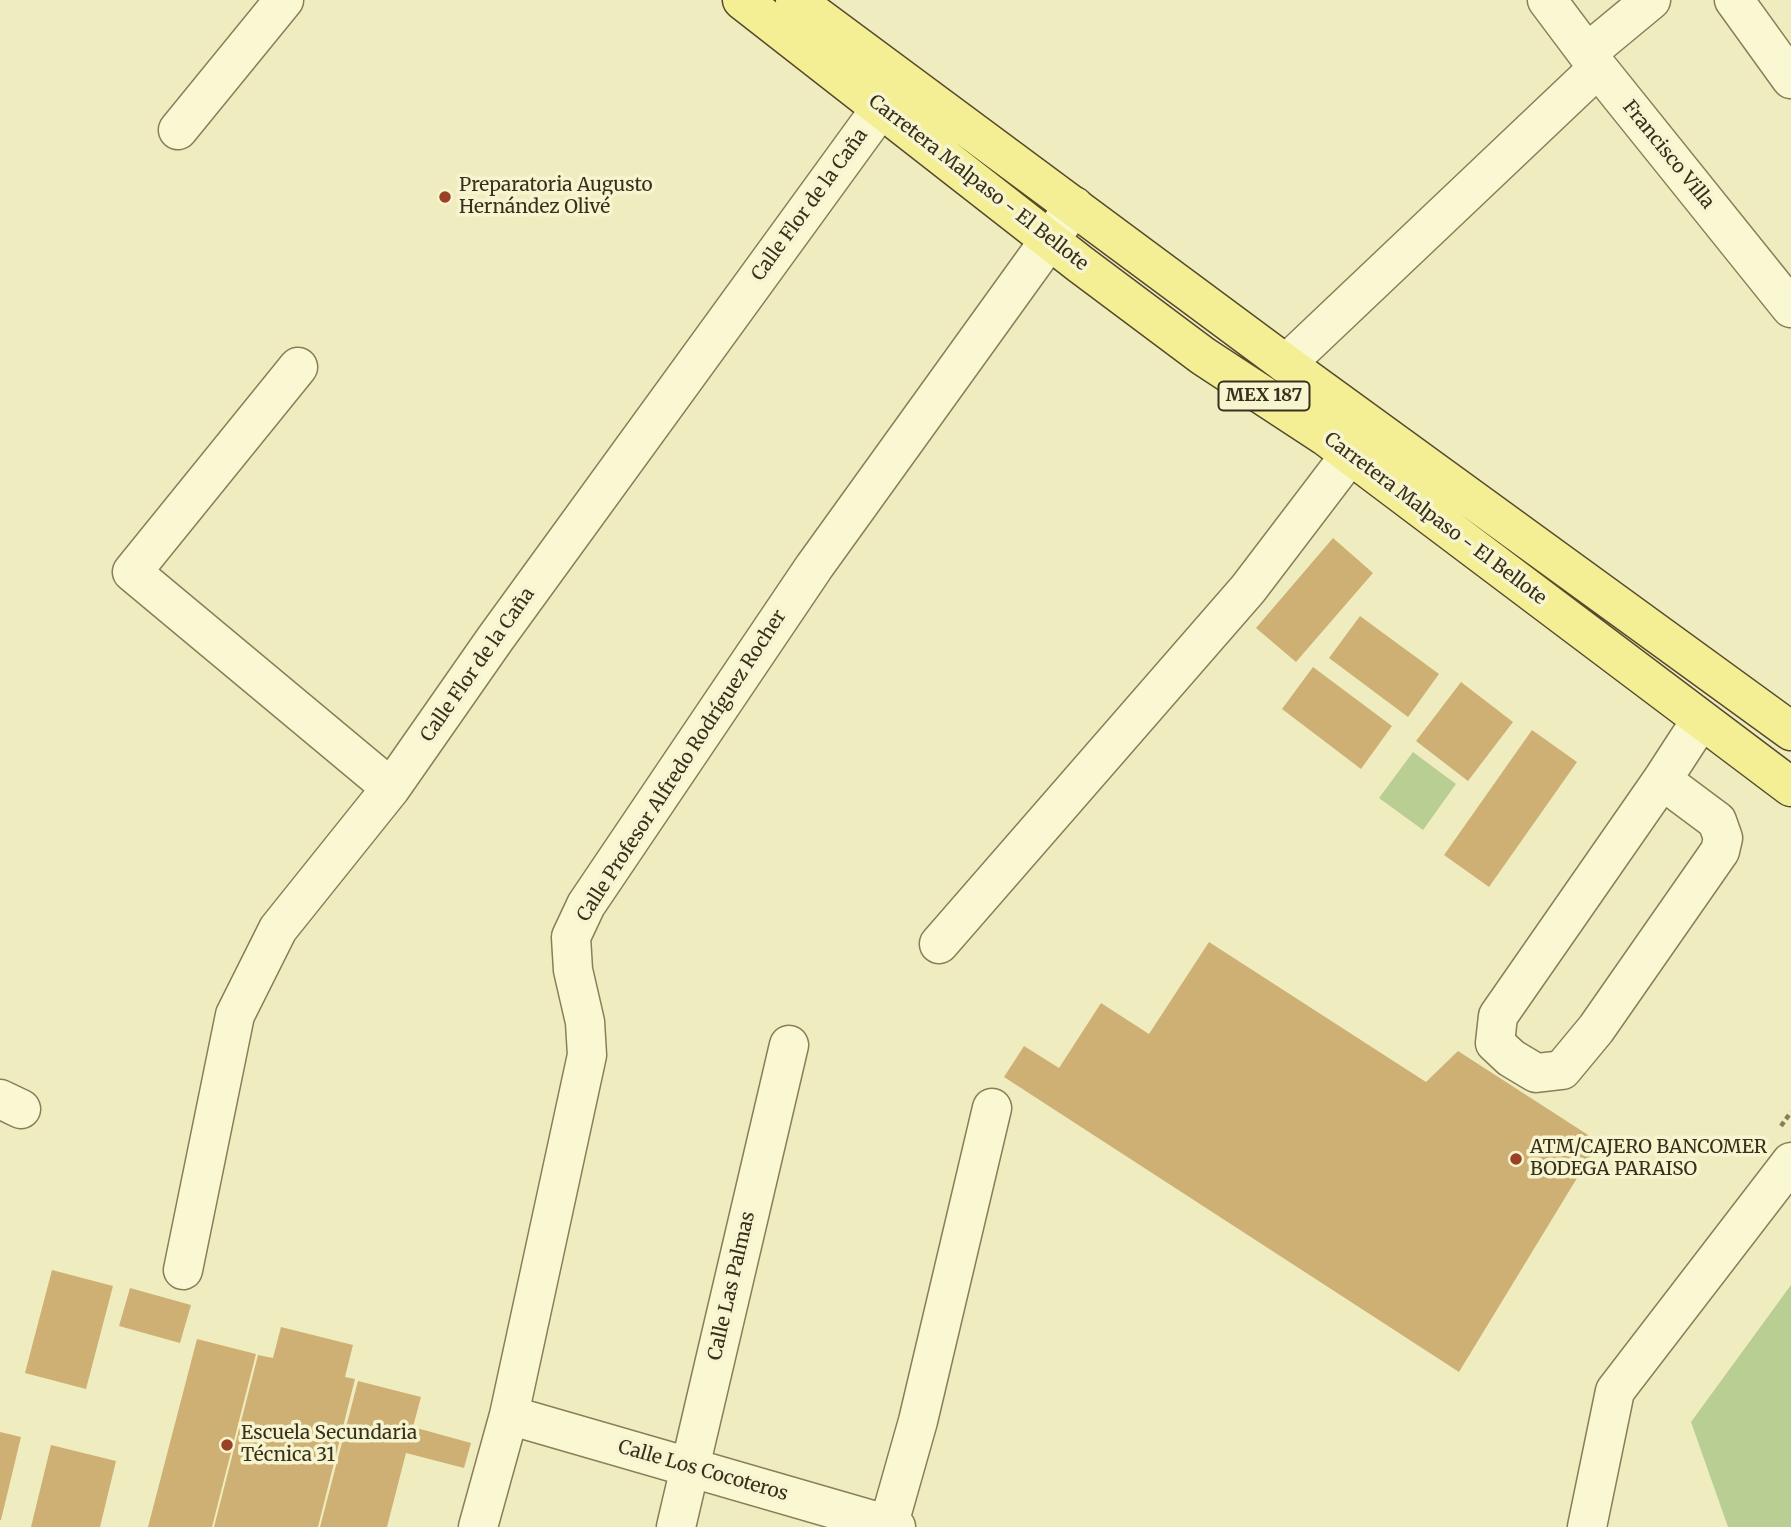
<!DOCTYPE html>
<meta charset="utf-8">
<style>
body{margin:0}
canvas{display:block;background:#efedbf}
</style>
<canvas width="1791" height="1527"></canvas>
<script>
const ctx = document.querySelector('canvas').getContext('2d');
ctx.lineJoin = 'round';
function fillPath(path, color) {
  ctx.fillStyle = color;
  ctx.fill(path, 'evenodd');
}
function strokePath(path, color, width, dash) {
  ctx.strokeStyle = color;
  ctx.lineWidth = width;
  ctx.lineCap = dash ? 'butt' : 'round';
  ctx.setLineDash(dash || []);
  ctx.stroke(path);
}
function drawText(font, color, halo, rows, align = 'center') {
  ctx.font = font + ' Merriweather,serif';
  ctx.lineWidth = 7;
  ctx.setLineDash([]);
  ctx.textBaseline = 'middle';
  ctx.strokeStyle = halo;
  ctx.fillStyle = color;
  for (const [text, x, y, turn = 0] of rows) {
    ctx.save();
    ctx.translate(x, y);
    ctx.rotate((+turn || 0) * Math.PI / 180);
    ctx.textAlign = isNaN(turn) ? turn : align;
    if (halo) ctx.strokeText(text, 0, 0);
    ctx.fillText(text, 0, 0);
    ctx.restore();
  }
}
fillPath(new Path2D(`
 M 1413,752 L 1456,784 L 1423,830 L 1379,798 Z
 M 1791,1285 L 1791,1527 L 1728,1527 L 1691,1422 Z`), '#b8ce93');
fillPath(new Path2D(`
 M 1333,538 L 1373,573 L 1296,662 L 1256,628 Z
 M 1360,616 L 1439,674 L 1408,717 L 1329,658 Z
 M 1313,667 L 1392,726 L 1361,769 L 1282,709 Z
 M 1461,682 L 1513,722 L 1468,781 L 1416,741 Z
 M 1532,730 L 1577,762 L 1489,887 L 1444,855 Z
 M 1209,942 L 1426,1082 L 1458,1051 L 1599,1142 L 1459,1372 L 1004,1077 L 1024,1046 L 1059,1068 L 1101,1003 L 1149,1034 Z
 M 52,1270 L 113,1286 L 86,1389 L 25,1373 Z
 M 130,1288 L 191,1305 L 180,1343 L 119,1326 Z
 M 281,1327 L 353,1345 L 345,1377 L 355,1379 L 318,1527 L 214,1527 L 258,1355 L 273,1358 Z
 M 197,1339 L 256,1354 L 212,1527 L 148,1527 Z
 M 358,1381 L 421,1397 L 413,1427 L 471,1443 L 464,1468 L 406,1453 L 387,1527 L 320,1527 Z
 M 0,1432 L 21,1437 L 1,1520 L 0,1520 Z
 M 51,1445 L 116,1461 L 100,1527 L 31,1527 Z`), '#cfb074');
const minor = new Path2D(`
 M 1547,0 L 1598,68 L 1791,308
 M 1734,0 L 1791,79
 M 1587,53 L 1651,0
 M 178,130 L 284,0
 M 1286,364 L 1598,68
 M 298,367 L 132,572 L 391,788
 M 1662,780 L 1717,821 L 1723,838 L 1720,851 L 1596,1029 L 1562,1070 L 1536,1073 L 1511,1058 L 1495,1043 L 1498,1016 L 1662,780 L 1701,720
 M 939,944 L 1248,589 L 1350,455
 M 0,1099 L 21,1109
 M 183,1270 L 235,1015 L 278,929 L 391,788 L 495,639 L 881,108
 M 509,1415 L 896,1527
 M 478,1527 L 509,1415 L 587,1055 L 585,1022 L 573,970 L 571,937 L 586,905 L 814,567 L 1074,206
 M 676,1527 L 789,1045
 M 888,1527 L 918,1421 L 992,1108
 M 1587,1527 L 1615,1391 L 1791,1162`);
const major = new Path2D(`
 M 742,0 L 1080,264 L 1203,356 L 1325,436 L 1791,787
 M 795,0 L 1286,364 L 1791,731`);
strokePath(minor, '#897e57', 41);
strokePath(major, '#564a2c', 41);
strokePath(new Path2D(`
 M 1781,1126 L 1791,1112`), '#897e57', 4.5, [5, 3.5]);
strokePath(minor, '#faf8d3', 38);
strokePath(major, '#f4ee95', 38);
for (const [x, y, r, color] of [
 [445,197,7,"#9a4125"],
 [1516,1159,7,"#9a4125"],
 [227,1445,7,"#9a4125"]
]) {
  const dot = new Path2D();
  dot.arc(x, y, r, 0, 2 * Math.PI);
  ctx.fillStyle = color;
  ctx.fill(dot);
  strokePath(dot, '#f6f5cf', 2.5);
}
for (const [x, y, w] of [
 [1264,396,91]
]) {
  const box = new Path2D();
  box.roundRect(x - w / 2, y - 14.5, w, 29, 5);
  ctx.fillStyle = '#f6f5cf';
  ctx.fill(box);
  strokePath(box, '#38301c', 2);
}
drawText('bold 18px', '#38301c', null, [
 ["MEX 187",1264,396]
]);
drawText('19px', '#38301c', '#f6f5cf', [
 ["Francisco Villa",1668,155,51],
 ["Carretera Malpaso - El Bellote",978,183,38],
 ["Calle Flor de la Caña",810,205,-54],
 ["Carretera Malpaso - El Bellote",1435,519,37],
 ["Calle Flor de la Caña",478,665,-55],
 ["Calle Profesor Alfredo Rodríguez Rocher",682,766,-57],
 ["Calle Las Palmas",732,1286,-77],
 ["Calle Los Cocoteros",703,1471,16]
]);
drawText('19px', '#38301c', '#f6f5cf', [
 ["Preparatoria Augusto",459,186],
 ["Hernández Olivé",459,208],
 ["ATM/CAJERO BANCOMER",1530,1148],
 ["BODEGA PARAISO",1530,1170],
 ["Escuela Secundaria",241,1434],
 ["Técnica 31",241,1456]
], 'left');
</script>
